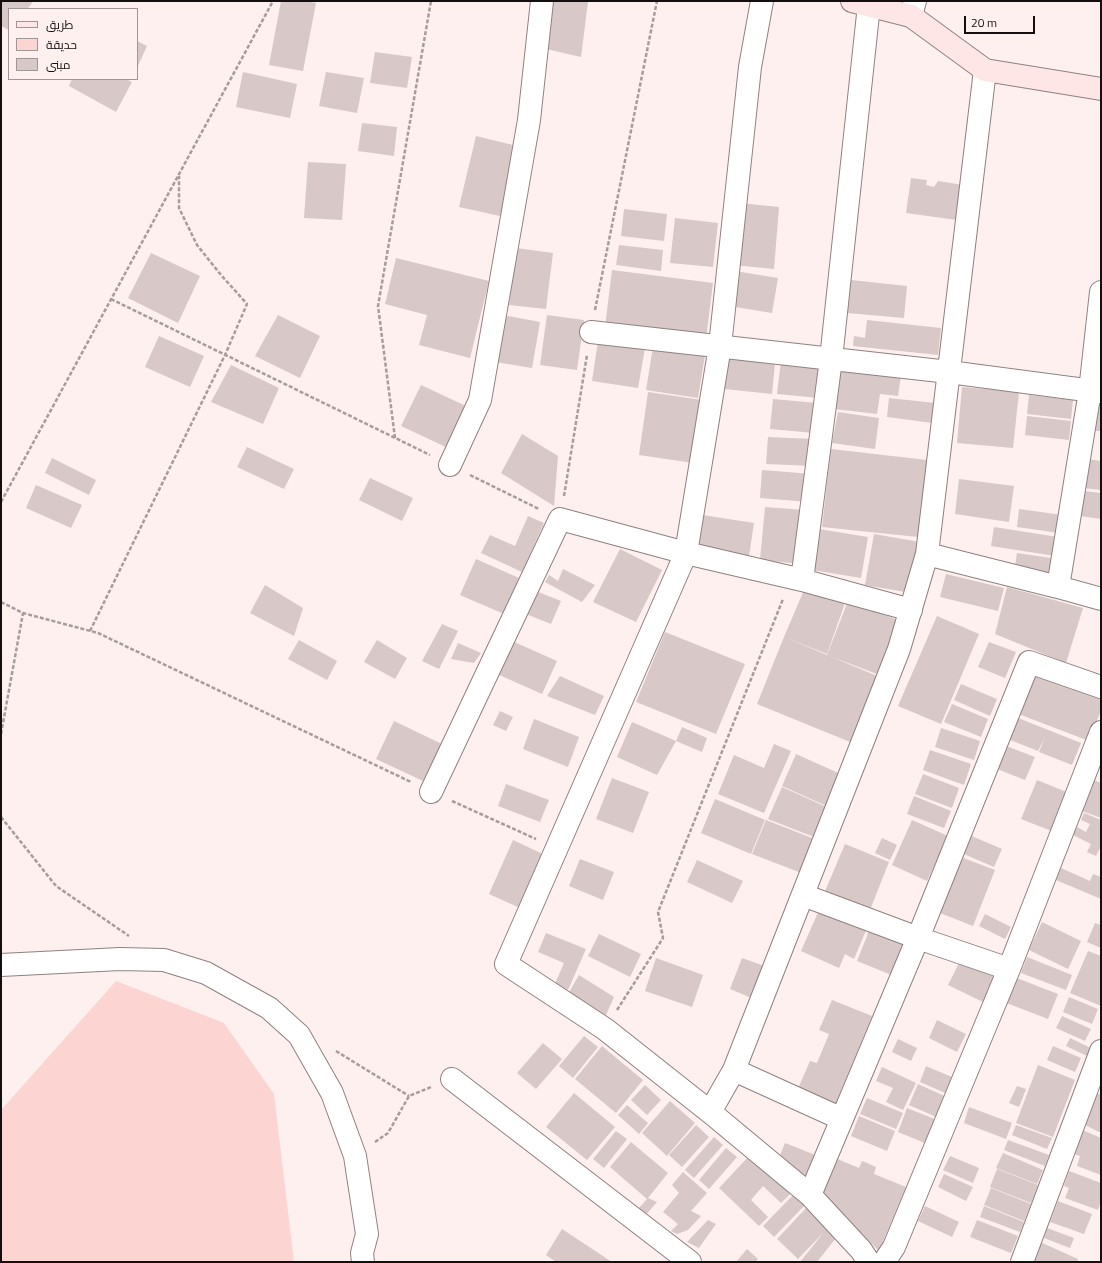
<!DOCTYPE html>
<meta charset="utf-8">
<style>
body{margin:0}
#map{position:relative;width:1102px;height:1263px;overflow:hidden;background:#fdf0ef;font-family:"Titillium Web",Cairo,sans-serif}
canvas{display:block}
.frame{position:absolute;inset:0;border:2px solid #140f0f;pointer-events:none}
.legend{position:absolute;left:8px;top:8px;width:130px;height:72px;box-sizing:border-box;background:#fdf0ef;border:1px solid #a09695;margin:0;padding:5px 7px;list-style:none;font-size:12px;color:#140f0f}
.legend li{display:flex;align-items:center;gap:8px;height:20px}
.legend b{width:20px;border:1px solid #a09695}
.scale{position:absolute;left:964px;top:16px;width:71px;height:18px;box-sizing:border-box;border:2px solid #140f0f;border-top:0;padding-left:5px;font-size:12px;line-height:14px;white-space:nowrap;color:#140f0f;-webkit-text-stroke:3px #fdf0ef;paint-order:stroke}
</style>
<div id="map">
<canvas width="1102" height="1263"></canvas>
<div class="frame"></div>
<ul class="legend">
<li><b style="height:5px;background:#fde6e5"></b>طريق</li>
<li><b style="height:11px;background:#fcd4d2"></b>حديقة</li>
<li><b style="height:11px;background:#d8c8c7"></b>مبنى</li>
</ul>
<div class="scale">20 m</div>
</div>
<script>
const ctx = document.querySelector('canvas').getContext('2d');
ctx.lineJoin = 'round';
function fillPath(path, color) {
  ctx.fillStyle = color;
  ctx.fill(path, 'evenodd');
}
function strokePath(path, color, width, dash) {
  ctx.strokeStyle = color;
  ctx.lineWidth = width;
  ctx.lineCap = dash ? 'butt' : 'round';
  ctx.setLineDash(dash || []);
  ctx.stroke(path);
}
fillPath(new Path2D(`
 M 116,981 L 224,1023 L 274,1094 L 294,1262 L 1,1262 L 1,1110 Z`), '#fcd4d2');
fillPath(new Path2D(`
 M 1,1 L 33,1 L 28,9 L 9,9 L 9,30 L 1,26 Z
 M 281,1 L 305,1 L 316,3 L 303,71 L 269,65 Z
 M 549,1 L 583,1 L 588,2 L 581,57 L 542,48 Z
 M 137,41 L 147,46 L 137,68 Z
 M 375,52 L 412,57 L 407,88 L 370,83 Z
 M 243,72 L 297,84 L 290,118 L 236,107 Z
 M 326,72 L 364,78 L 357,113 L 319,106 Z
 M 72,79 L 126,79 L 132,82 L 116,112 L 69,86 Z
 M 362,123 L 397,127 L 394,156 L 358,151 Z
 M 476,136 L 517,146 L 500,216 L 459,207 Z
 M 308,162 L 346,164 L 342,220 L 304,218 Z
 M 911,178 L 927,180 L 926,185 L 934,187 L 938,181 L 969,186 L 964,221 L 906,213 Z
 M 740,203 L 779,207 L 774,269 L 734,265 Z
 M 624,209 L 667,214 L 664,241 L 621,236 Z
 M 675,218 L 718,223 L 713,267 L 670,263 Z
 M 619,245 L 663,250 L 661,271 L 616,265 Z
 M 516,248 L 553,253 L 546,309 L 509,305 Z
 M 151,253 L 200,276 L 178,323 L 128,298 Z
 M 396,258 L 489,281 L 470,358 L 419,345 L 427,315 L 385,304 Z
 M 612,270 L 713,283 L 706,339 L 605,327 Z
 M 735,271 L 778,278 L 772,313 L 729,306 Z
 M 851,280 L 907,286 L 904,318 L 847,313 Z
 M 278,315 L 320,336 L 300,378 L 255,356 Z
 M 503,315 L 540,322 L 532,368 L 495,362 Z
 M 547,315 L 584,320 L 577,370 L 540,365 Z
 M 867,320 L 941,328 L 938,355 L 853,346 L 854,336 L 865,338 Z
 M 159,336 L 204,356 L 190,387 L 145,367 Z
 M 598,341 L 645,348 L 638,388 L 592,381 Z
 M 653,347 L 705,355 L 698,398 L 646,390 Z
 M 728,358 L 775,363 L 772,394 L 725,389 Z
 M 781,360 L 822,364 L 819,398 L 777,394 Z
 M 231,365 L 279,388 L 263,424 L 211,402 Z
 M 838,368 L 901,376 L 898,396 L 880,394 L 877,414 L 834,409 Z
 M 421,385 L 468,407 L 448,448 L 401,426 Z
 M 962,387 L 1019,392 L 1013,448 L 957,443 Z
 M 648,392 L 702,400 L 693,463 L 639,455 Z
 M 1029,395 L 1073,400 L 1071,419 L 1027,414 Z
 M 889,398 L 935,403 L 933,423 L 887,417 Z
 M 773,399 L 817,403 L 814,433 L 770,429 Z
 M 1096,402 L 1101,402 L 1101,431 L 1093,431 Z
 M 838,412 L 879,418 L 875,449 L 832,443 Z
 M 1027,416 L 1071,421 L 1069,440 L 1025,435 Z
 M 522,434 L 558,456 L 554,506 L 501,473 Z
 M 768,437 L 813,439 L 812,466 L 766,464 Z
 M 247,447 L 294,469 L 284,489 L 237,467 Z
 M 831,449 L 927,460 L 918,537 L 822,527 Z
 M 52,458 L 96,480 L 89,495 L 45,473 Z
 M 1087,459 L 1101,461 L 1101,490 L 1083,488 Z
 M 762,470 L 812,474 L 809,502 L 760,498 Z
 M 370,478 L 413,498 L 402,521 L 359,500 Z
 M 959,479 L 1014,486 L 1009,522 L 955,514 Z
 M 36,485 L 82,505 L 71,528 L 26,508 Z
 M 1084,491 L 1101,493 L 1101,519 L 1080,516 Z
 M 765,507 L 805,510 L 800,564 L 760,560 Z
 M 1019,509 L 1062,515 L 1059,533 L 1017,527 Z
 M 703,515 L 754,523 L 749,556 L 698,547 Z
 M 528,516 L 544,523 L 522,572 L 481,553 L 490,535 L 515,546 Z
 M 994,527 L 1058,537 L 1055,556 L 991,546 Z
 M 819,529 L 868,537 L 861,578 L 812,570 Z
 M 874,534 L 920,542 L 911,593 L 865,585 Z
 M 620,549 L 662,570 L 636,622 L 593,602 Z
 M 1017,553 L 1051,558 L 1048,574 L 1015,566 Z
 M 476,559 L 519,578 L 504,614 L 460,595 Z
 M 563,569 L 595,585 L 582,602 L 545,582 L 549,575 L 558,581 Z
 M 946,574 L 1004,588 L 998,611 L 940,597 Z
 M 265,585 L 303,608 L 294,636 L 250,613 Z
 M 1007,587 L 1083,608 L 1066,663 L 995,634 Z
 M 804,590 L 845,603 L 827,654 L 784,637 Z
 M 536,591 L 561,601 L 551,624 L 526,614 Z
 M 848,601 L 903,622 L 882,676 L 827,655 Z
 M 937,616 L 979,634 L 941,724 L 898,706 Z
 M 442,624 L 458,631 L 439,669 L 422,661 Z
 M 665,632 L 745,664 L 716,734 L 636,702 Z
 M 784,637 L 882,678 L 855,744 L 757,704 Z
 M 299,640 L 337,661 L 327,680 L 288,659 Z
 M 377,640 L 407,658 L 395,679 L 364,662 Z
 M 512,641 L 557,661 L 542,694 L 497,674 Z
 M 989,642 L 1016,652 L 1005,678 L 978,667 Z
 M 458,643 L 481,653 L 474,663 L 451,659 Z
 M 1031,672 L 1101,698 L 1101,710 L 1089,741 L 1016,713 Z
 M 560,676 L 604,696 L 595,715 L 547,696 Z
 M 961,684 L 997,699 L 990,716 L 954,700 Z
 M 952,704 L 988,719 L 981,737 L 944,722 Z
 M 500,711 L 513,717 L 506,731 L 493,725 Z
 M 1013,716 L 1081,743 L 1072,765 L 1039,752 L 1045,737 L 1038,751 L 1005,738 Z
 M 534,719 L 579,737 L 568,767 L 523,749 Z
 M 394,721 L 442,744 L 423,781 L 376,759 Z
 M 632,722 L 676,741 L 657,775 L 617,757 Z
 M 682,727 L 707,738 L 702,752 L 676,741 Z
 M 941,728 L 980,741 L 974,760 L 935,747 Z
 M 774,744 L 791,751 L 764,813 L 718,794 L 734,755 L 764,768 Z
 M 1001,744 L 1035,757 L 1025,780 L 992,767 Z
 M 930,750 L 971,764 L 964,785 L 923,770 Z
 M 796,754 L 845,776 L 831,808 L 782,786 Z
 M 923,774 L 959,788 L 952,808 L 915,794 Z
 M 612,778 L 649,792 L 633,833 L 596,819 Z
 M 1037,780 L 1069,793 L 1054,832 L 1021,819 Z
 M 1094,780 L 1101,783 L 1101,818 L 1082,811 Z
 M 506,784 L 549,800 L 540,822 L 498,806 Z
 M 782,787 L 831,809 L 819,839 L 768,819 Z
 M 914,796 L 951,811 L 944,828 L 907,814 Z
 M 715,799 L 765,820 L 751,854 L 701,833 Z
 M 1084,813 L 1101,820 L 1101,846 L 1096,856 L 1087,852 L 1091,844 L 1073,835 L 1077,827 L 1086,832 L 1090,824 L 1081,820 Z
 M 766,820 L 817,840 L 804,874 L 752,854 Z
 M 912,820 L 948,836 L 927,881 L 892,865 Z
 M 967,834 L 1002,849 L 994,867 L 959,852 Z
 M 882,838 L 897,845 L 890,860 L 875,853 Z
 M 513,840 L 547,856 L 522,909 L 489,894 Z
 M 845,844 L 889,862 L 868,915 L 823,896 Z
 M 958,856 L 995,870 L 973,926 L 935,911 Z
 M 580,859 L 614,872 L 603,900 L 569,886 Z
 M 697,860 L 743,881 L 732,903 L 687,882 Z
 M 1061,868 L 1090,881 L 1093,874 L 1101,877 L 1101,899 L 1056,880 Z
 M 820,908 L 867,928 L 854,959 L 845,954 L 839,968 L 801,951 Z
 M 985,914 L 1011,927 L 1005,939 L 979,926 Z
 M 1042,922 L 1081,941 L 1068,969 L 1029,950 Z
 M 1095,923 L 1101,925 L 1101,948 L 1087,942 Z
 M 871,926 L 909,941 L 894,976 L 857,961 Z
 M 546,933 L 586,949 L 568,990 L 555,984 L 564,963 L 538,952 Z
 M 599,934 L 641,954 L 630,977 L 588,956 Z
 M 1088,951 L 1101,956 L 1101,1006 L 1070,993 Z
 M 1027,957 L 1072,975 L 1066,990 L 1021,973 Z
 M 656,958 L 703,975 L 692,1007 L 645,991 Z
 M 742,958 L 767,967 L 754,999 L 730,989 Z
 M 961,959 L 995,977 L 983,1002 L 948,985 Z
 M 579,975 L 614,997 L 602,1024 L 568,994 Z
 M 1014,977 L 1058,994 L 1048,1019 L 1004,1002 Z
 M 1069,997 L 1098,1009 L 1092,1024 L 1063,1012 Z
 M 832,1000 L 872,1016 L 834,1107 L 797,1091 L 810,1061 L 817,1063 L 829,1034 L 819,1030 Z
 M 1062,1016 L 1091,1029 L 1085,1041 L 1056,1028 Z
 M 937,1020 L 966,1034 L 957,1052 L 929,1038 Z
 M 584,1036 L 598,1047 L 573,1078 L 559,1066 Z
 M 1070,1038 L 1095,1050 L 1091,1058 L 1066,1046 Z
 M 898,1039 L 917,1048 L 911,1061 L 892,1052 Z
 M 543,1043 L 562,1059 L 536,1089 L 517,1073 Z
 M 602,1046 L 643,1080 L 616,1113 L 575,1079 Z
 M 1053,1046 L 1081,1058 L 1075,1072 L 1047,1060 Z
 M 1038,1065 L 1075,1080 L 1053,1137 L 1016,1123 Z
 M 926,1066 L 959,1080 L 952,1096 L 920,1082 Z
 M 882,1067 L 916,1083 L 903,1110 L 886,1102 L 893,1088 L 876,1081 Z
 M 918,1084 L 951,1099 L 943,1120 L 909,1105 Z
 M 645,1085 L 661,1100 L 647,1115 L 631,1100 Z
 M 1017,1086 L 1026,1089 L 1019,1107 L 1009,1103 Z
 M 574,1093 L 615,1127 L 587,1160 L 546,1127 Z
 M 1097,1093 L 1101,1095 L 1101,1133 L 1085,1125 Z
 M 867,1098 L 903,1113 L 896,1129 L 860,1114 Z
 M 670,1101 L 695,1123 L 667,1156 L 642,1133 Z
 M 627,1105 L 648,1123 L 639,1134 L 618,1115 Z
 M 969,1107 L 1012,1123 L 1006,1139 L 964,1123 Z
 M 907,1108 L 942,1122 L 932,1146 L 898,1132 Z
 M 859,1116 L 895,1131 L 887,1151 L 851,1136 Z
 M 696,1125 L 709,1137 L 682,1167 L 669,1155 Z
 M 1016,1125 L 1052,1138 L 1047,1149 L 1012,1135 Z
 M 1080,1129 L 1101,1138 L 1101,1175 L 1077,1166 L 1080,1156 L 1071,1153 Z
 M 616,1131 L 627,1139 L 604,1168 L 593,1159 Z
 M 714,1137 L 723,1145 L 694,1178 L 685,1170 Z
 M 1008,1140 L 1049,1155 L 1045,1166 L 1004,1150 Z
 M 631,1142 L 668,1173 L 648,1198 L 657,1202 L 644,1217 L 638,1209 L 647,1199 L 610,1167 Z
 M 785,1143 L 823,1158 L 812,1183 L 778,1160 Z
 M 726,1148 L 737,1157 L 709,1189 L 699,1180 Z
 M 1003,1153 L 1043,1170 L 1037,1184 L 996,1168 Z
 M 750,1155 L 790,1194 L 781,1203 L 763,1186 L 751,1200 L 768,1217 L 759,1226 L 719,1188 Z
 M 950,1156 L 979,1168 L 973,1183 L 943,1170 Z
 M 835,1158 L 859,1168 L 862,1161 L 876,1167 L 874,1174 L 906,1187 L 879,1251 L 821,1193 Z
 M 997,1169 L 1038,1185 L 1031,1203 L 990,1187 Z
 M 1069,1171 L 1101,1183 L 1101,1201 L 1098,1210 L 1065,1198 L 1069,1188 L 1064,1186 Z
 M 683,1172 L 707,1193 L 691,1211 L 701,1216 L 688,1230 L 677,1234 L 671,1231 L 678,1224 L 663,1212 L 679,1193 L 672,1185 Z
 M 944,1174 L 973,1187 L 966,1201 L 938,1187 Z
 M 991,1188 L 1031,1204 L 1024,1221 L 984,1205 Z
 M 794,1194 L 805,1205 L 774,1237 L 763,1226 Z
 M 1058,1201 L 1092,1214 L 1084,1234 L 1050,1222 Z
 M 925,1206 L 959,1222 L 952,1237 L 918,1221 Z
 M 984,1206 L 1024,1222 L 1020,1232 L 980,1217 Z
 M 807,1207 L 828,1228 L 826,1229 L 836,1238 L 817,1262 L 800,1262 L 824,1232 L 798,1259 L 777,1239 Z
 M 708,1220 L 716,1224 L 699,1248 L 687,1242 Z
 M 977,1220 L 1018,1236 L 1011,1253 L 970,1237 Z
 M 1047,1228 L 1074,1238 L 1070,1248 L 1044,1238 Z
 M 562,1229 L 612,1262 L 556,1262 L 546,1255 Z
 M 1040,1242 L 1078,1259 L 1077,1262 L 1032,1262 Z
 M 747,1249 L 758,1259 L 756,1262 L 736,1262 Z`), '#d8c8c7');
const street = new Path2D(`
 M 762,1 L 750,67 L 720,346 L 686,553 L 506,964 L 605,1029 L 710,1112 L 810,1195 L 861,1250 L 869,1262
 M 911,16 L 915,1
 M 591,332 L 949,372 L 1101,392
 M 450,465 L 480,400 L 529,120 L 542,1
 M 927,554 L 1058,587 L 1101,599
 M 802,580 L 831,359 L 869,5
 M 1058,587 L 1090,391 L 1101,292
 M 431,792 L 560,519 L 686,553 L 802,580 L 911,610
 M 803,895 L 918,938 L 1009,969
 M 1,965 L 120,959 L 164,960 L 206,973 L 269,1008 L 299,1035 L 332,1093 L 355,1156 L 367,1234 L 362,1253 L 363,1262
 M 734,1070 L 842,1119
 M 452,1079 L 690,1262
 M 710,1112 L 734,1070 L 899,649 L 927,554 L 985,70
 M 810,1195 L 918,938 L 1029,662 L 1101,687
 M 884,1262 L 894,1247 L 1009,969 L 1101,732
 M 1022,1262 L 1101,1051`);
const secondary = new Path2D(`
 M 852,1 L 911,16 L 985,70 L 1101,89`);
strokePath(street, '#8f8180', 24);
strokePath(secondary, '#8f8180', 24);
strokePath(new Path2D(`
 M 111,299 L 430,455
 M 595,310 L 657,1
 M 395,438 L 378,306 L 431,1
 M 470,475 L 539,509
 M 564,496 L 587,355
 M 1,502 L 273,1
 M 1,602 L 23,613 L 98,633 L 411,782
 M 90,631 L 225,355 L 247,304 L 221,275 L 197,245 L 179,208 L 179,176
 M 1,734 L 23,613
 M 452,801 L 536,839
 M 1,817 L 56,886 L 129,936
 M 617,1010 L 663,938 L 658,912 L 783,599
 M 336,1051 L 409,1096
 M 375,1142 L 388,1133 L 409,1096 L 431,1087`), '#a69c9b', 2.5, [4, 2]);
strokePath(street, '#fff', 22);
strokePath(secondary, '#fde6e5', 22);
</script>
